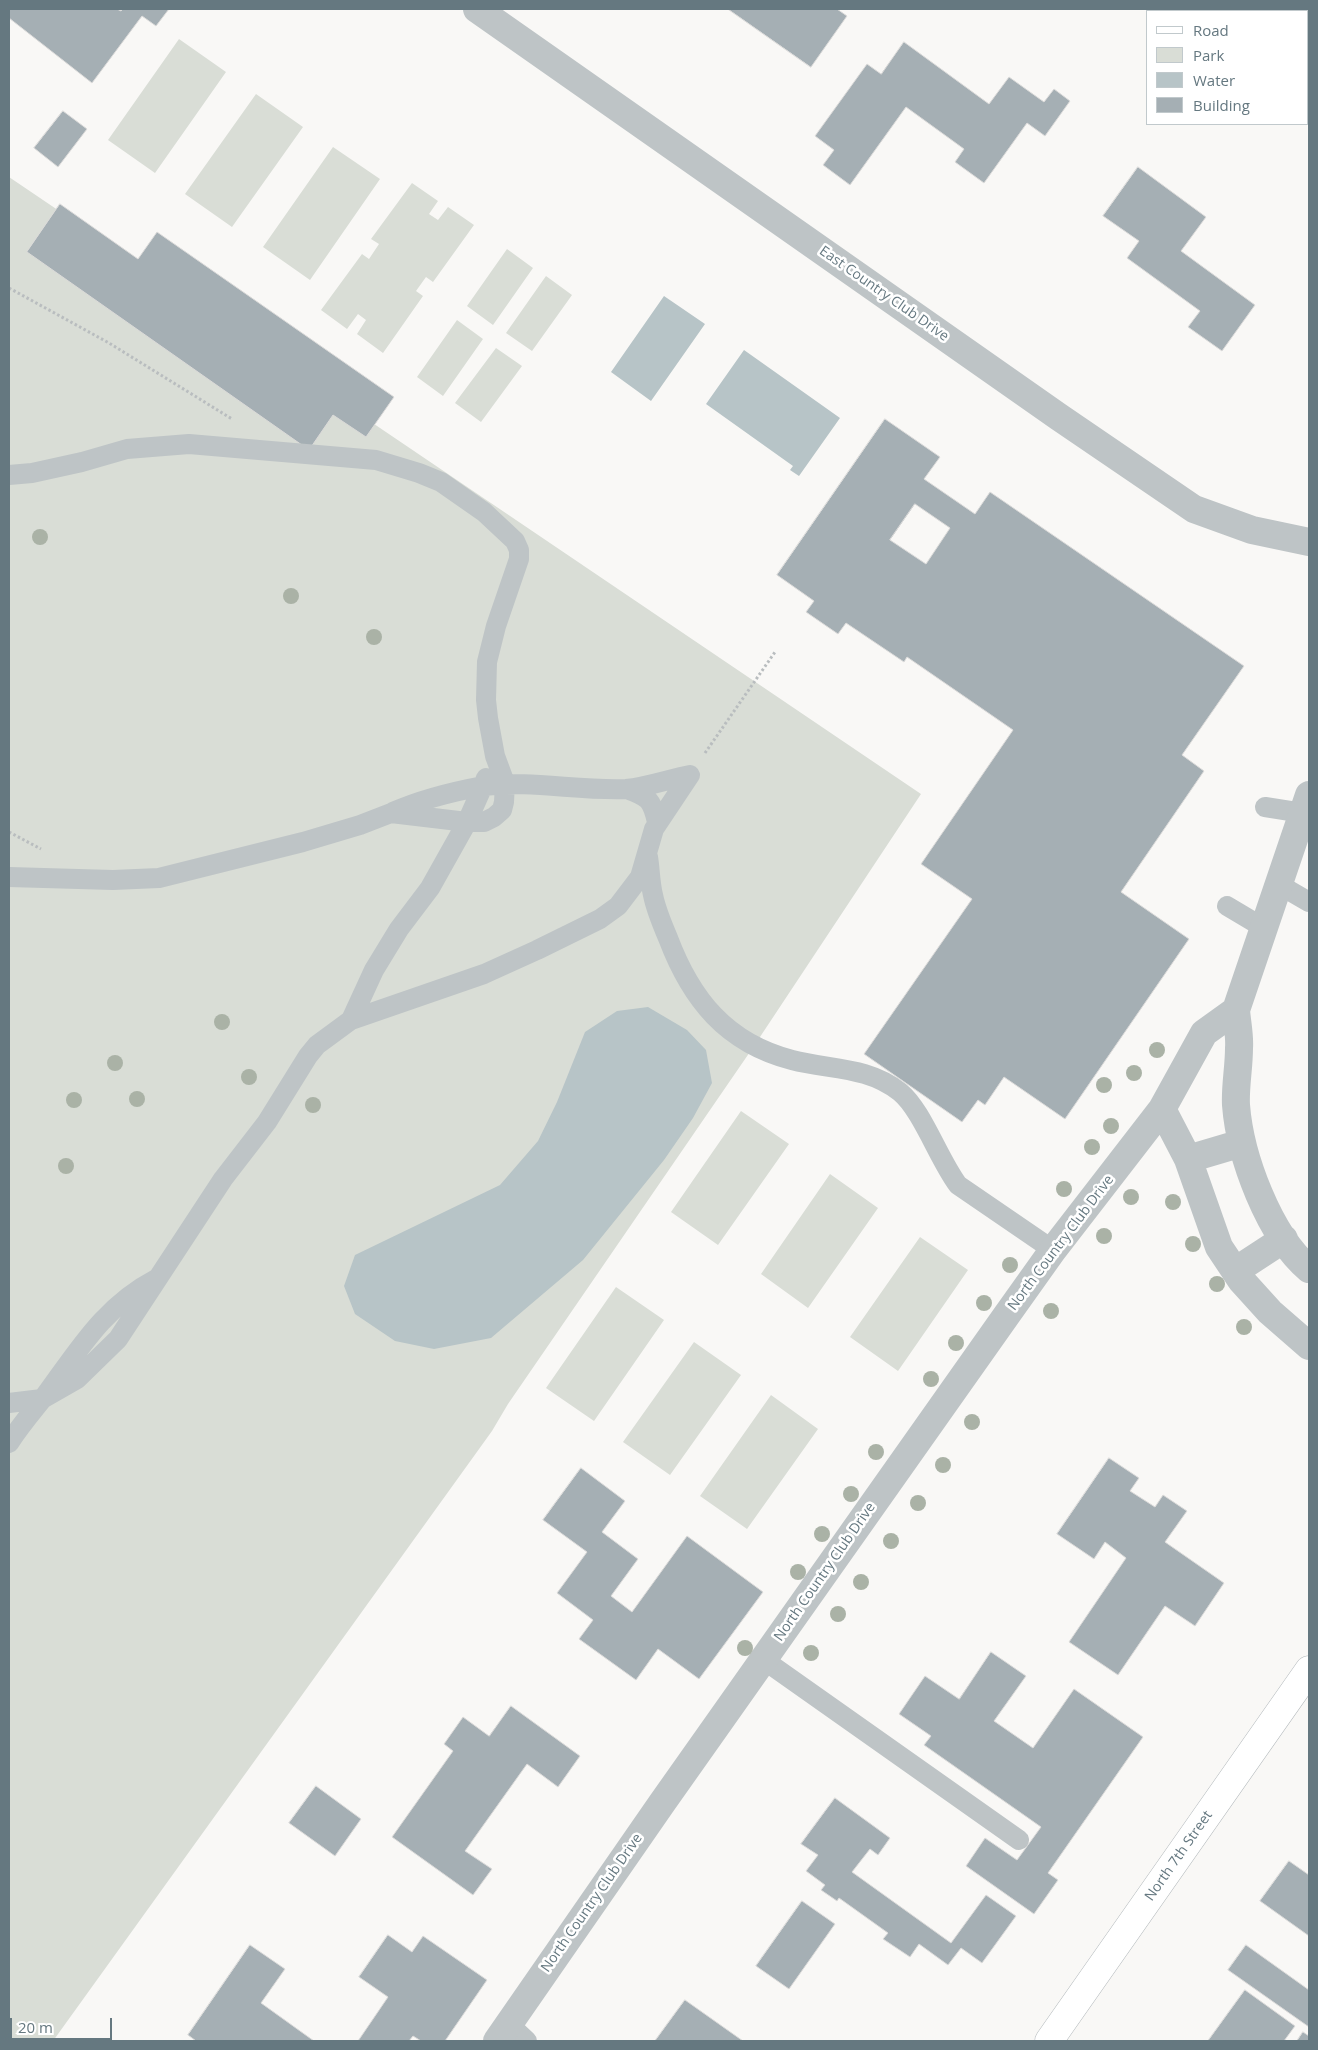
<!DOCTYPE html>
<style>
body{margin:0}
#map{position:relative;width:1318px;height:2050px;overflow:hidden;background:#f9f8f6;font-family:"Open Sans",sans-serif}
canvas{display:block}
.frame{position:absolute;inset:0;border:10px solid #657880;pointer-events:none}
.legend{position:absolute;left:1146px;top:10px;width:162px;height:115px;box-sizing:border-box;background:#fff;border:1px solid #c1c9cc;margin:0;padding:6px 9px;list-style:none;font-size:15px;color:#657880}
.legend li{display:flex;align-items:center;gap:10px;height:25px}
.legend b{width:25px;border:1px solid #c1c9cc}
.scale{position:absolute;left:10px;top:2018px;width:102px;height:22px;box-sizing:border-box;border:2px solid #657880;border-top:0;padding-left:6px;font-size:15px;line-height:18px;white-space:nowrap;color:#657880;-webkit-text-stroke:4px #fff;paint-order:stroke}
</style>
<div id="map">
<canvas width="1318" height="2050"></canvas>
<div class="frame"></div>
<ul class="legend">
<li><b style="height:6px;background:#fff"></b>Road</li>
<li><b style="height:14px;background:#d9ddd6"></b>Park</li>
<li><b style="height:14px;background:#b7c4c7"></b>Water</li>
<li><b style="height:14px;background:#a5afb4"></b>Building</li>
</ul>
<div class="scale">20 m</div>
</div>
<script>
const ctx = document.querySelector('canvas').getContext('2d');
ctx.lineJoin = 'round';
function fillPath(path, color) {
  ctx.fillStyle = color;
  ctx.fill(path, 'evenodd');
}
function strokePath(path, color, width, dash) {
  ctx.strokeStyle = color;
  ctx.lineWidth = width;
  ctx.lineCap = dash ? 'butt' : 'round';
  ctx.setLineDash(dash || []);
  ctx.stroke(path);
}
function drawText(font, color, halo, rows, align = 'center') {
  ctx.font = font + ' "Open Sans",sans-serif';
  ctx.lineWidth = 5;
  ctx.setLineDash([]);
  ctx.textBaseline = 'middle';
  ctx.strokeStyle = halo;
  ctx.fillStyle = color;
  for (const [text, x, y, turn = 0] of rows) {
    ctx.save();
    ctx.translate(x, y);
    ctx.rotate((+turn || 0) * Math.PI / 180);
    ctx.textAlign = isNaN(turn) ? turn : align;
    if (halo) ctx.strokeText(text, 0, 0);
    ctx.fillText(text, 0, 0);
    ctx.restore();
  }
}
fillPath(new Path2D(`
 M 179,39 L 226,72 L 155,173 L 108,140 Z
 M 256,94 L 303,127 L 232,227 L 185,194 Z
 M 333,147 L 380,179 L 310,280 L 263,247 Z
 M 9,177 L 921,794 L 754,1046 L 508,1404 L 492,1431 L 53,2041 L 9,2041 Z
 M 412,183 L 438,201 L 429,214 L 438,220 L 448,207 L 474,225 L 433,282 L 426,277 L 416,291 L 423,296 L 383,353 L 357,334 L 366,320 L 358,314 L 347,329 L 321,310 L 362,254 L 369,259 L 379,244 L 371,239 Z
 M 507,249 L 533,268 L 493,325 L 467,306 Z
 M 546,276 L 572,295 L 532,351 L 506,333 Z
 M 457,320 L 483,339 L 443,396 L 417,377 Z
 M 496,348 L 522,366 L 481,422 L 455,403 Z
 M 741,1111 L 789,1144 L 718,1245 L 671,1212 Z
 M 830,1174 L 878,1208 L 808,1308 L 761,1274 Z
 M 920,1237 L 968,1270 L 898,1371 L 850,1337 Z
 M 616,1287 L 664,1320 L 594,1421 L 546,1388 Z
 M 694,1342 L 741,1375 L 670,1475 L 623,1442 Z
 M 771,1395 L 818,1429 L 747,1529 L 700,1496 Z`), '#d9ddd6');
fillPath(new Path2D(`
 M 664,296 L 705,324 L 651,401 L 611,372 Z
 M 744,350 L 840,418 L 799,476 L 790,470 L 793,466 L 706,404 Z
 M 648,1007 L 687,1030 L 706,1050 L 712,1083 L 693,1118 L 664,1160 L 583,1260 L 491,1338 L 434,1349 L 395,1341 L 355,1314 L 344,1286 L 355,1255 L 500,1185 L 538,1141 L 557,1102 L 585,1032 L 617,1011 Z`), '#b7c4c7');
const building = new Path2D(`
 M 9,9 L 117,9 L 121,11 L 123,9 L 169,9 L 156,26 L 142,16 L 92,83 L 9,18 Z
 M 728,9 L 837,9 L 847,16 L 811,67 Z
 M 904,42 L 989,104 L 1009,77 L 1044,102 L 1054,89 L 1070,101 L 1045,136 L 1027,123 L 984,183 L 955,162 L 964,149 L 906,107 L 850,185 L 823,165 L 834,150 L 815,136 L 867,64 L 881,74 Z
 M 63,111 L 87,129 L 58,167 L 34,148 Z
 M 1138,167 L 1206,217 L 1181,251 L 1255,305 L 1222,351 L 1188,327 L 1200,311 L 1127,258 L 1139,241 L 1103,216 Z
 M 60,204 L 138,259 L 157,232 L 394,397 L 366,437 L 333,415 L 309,450 L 27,252 Z
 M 885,419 L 940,457 L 924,479 L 975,514 L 990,492 L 1244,666 L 1182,755 L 1204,771 L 1121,892 L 1189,939 L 1065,1119 L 1004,1077 L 985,1105 L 978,1100 L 962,1122 L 864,1054 L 972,899 L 921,864 L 1013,730 L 907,657 L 904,662 L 846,623 L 838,634 L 806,612 L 814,601 L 777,575 ZM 915,504 L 950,528 L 926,564 L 890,540 Z
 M 1109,1458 L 1139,1478 L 1130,1491 L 1155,1507 L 1163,1495 L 1187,1511 L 1165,1542 L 1224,1583 L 1195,1626 L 1165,1606 L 1118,1675 L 1069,1642 L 1126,1558 L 1105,1542 L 1094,1559 L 1057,1534 Z
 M 581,1468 L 625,1501 L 602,1532 L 638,1559 L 611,1596 L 632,1612 L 687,1536 L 763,1592 L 699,1679 L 658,1649 L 636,1680 L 579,1639 L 593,1620 L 557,1593 L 587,1552 L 543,1520 Z
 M 991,1652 L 1026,1676 L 994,1721 L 1033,1748 L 1074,1689 L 1143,1737 L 1048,1873 L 1058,1880 L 1034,1914 L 966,1866 L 985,1838 L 1017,1860 L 1041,1827 L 924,1745 L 931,1736 L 899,1714 L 925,1676 L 959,1699 Z
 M 511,1706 L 580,1756 L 558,1787 L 527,1764 L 465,1851 L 492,1869 L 473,1895 L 392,1837 L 453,1751 L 444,1744 L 463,1717 L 489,1736 Z
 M 316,1786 L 361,1819 L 335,1856 L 289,1823 Z
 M 835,1798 L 890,1838 L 878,1855 L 870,1849 L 852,1872 L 951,1943 L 986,1895 L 1016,1916 L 982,1963 L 961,1948 L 948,1965 L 919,1944 L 910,1957 L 883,1939 L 888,1933 L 839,1898 L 837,1901 L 821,1890 L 825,1885 L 806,1871 L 818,1855 L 801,1844 Z
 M 1289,1861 L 1309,1875 L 1309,1936 L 1260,1901 Z
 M 802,1901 L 835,1924 L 789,1989 L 756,1966 Z
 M 388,1935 L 412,1952 L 423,1936 L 487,1980 L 445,2041 L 421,2041 L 413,2036 L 409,2041 L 358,2041 L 388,1997 L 359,1977 Z
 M 250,1945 L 285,1969 L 261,2003 L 314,2041 L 196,2041 L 188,2035 Z
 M 1246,1945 L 1309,1990 L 1309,2027 L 1228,1970 Z
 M 1245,1990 L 1295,2026 L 1284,2041 L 1208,2041 Z
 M 685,2000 L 743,2041 L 655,2041 Z
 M 1303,2032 L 1309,2036 L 1309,2041 L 1297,2041 Z`);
fillPath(building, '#a5afb4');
strokePath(building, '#dbdad9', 1);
const secondary = new Path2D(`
 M 1236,9 L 1239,11
 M 1307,58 L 1309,60`);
const primary = new Path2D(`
 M 1049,2041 L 1309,1670`);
strokePath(secondary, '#b0b8bb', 29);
strokePath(primary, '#b2b8bb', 29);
strokePath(new Path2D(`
 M 9,288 L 109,343 L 232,419
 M 705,753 L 775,652
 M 9,832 L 41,849`), '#b9bdbf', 3, [2.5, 2.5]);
strokePath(new Path2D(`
 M 9,475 L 32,473 L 82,462 L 127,449 L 189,444 L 376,460 L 419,473 L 441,482 L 484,512 L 515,541 L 519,550 L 519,559 L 496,626 L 487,662 L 486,700 L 488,718 L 495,756 L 505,783 L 504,802 L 502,810 L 494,817 L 484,822 L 467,822 L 391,813 L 360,825 L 303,842 L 159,878 L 113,880 L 9,877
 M 627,789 C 649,797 652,800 657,822
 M 1265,807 L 1303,813
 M 393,812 C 422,799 451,792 483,786 L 486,778
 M 648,857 C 650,869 650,883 653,895 C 656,910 662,924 668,938 C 691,999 726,1043 792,1060 C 830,1070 867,1066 900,1092 C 922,1110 939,1160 958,1185 L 1053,1250
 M 1278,884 L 1309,902
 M 1227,906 L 1264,928
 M 9,1403 L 42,1399 L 77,1379 L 118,1339 L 223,1179 L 267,1122 L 308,1056 L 317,1045 L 351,1020 L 484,974 L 537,950 L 600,919 L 618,906 L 640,877 L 654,829 L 690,775 C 669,779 648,787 626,789 C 578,791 531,780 483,786 L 467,822 L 430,888 L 399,929 L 374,970 L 351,1020
 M 9,1443 C 20,1426 32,1412 44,1397 C 78,1351 104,1306 156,1279
 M 764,1660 L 1019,1840
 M 509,2024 L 527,2041`), '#bec4c6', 20);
strokePath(new Path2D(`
 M 477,9 L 1059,417 L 1194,509 L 1252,530 L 1309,542
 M 1309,795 L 1236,1010 C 1237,1023 1240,1036 1239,1048 C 1239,1068 1235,1086 1236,1105 C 1240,1157 1269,1235 1309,1269
 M 1236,1010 L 1204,1033 L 1162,1109 L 1188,1159 L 1219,1247 L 1241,1280 L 1270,1312 L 1309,1346
 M 1188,1159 L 1242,1143
 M 1235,1271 L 1284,1239
 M 497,2041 L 662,1803 L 1006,1316 L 1053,1250 L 1162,1109`), '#bec4c6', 28);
strokePath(secondary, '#fff', 28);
strokePath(primary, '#fff', 28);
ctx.fillStyle = '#aab2a6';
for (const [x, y] of [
 [40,537],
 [291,596],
 [374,637],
 [222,1022],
 [1157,1050],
 [115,1063],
 [1134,1073],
 [249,1077],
 [1104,1085],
 [137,1099],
 [74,1100],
 [313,1105],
 [1111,1126],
 [1092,1147],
 [66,1166],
 [1064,1189],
 [1131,1197],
 [1173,1202],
 [1104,1236],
 [1193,1244],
 [1010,1265],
 [1217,1284],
 [984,1303],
 [1051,1311],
 [1244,1327],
 [956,1343],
 [931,1379],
 [972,1422],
 [876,1452],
 [943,1465],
 [851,1494],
 [918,1503],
 [822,1534],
 [891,1541],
 [798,1572],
 [861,1582],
 [838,1614],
 [745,1648],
 [811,1653]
]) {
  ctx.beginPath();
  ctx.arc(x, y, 8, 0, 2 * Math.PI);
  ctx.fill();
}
drawText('14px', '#657880', '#fff', [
 ["East Country Club Drive",884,294,35],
 ["North Country Club Drive",1061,1243,-53],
 ["North Country Club Drive",825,1572,-55],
 ["North 7th Street",1179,1856,-55],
 ["North Country Club Drive",592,1903,-55]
]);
</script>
